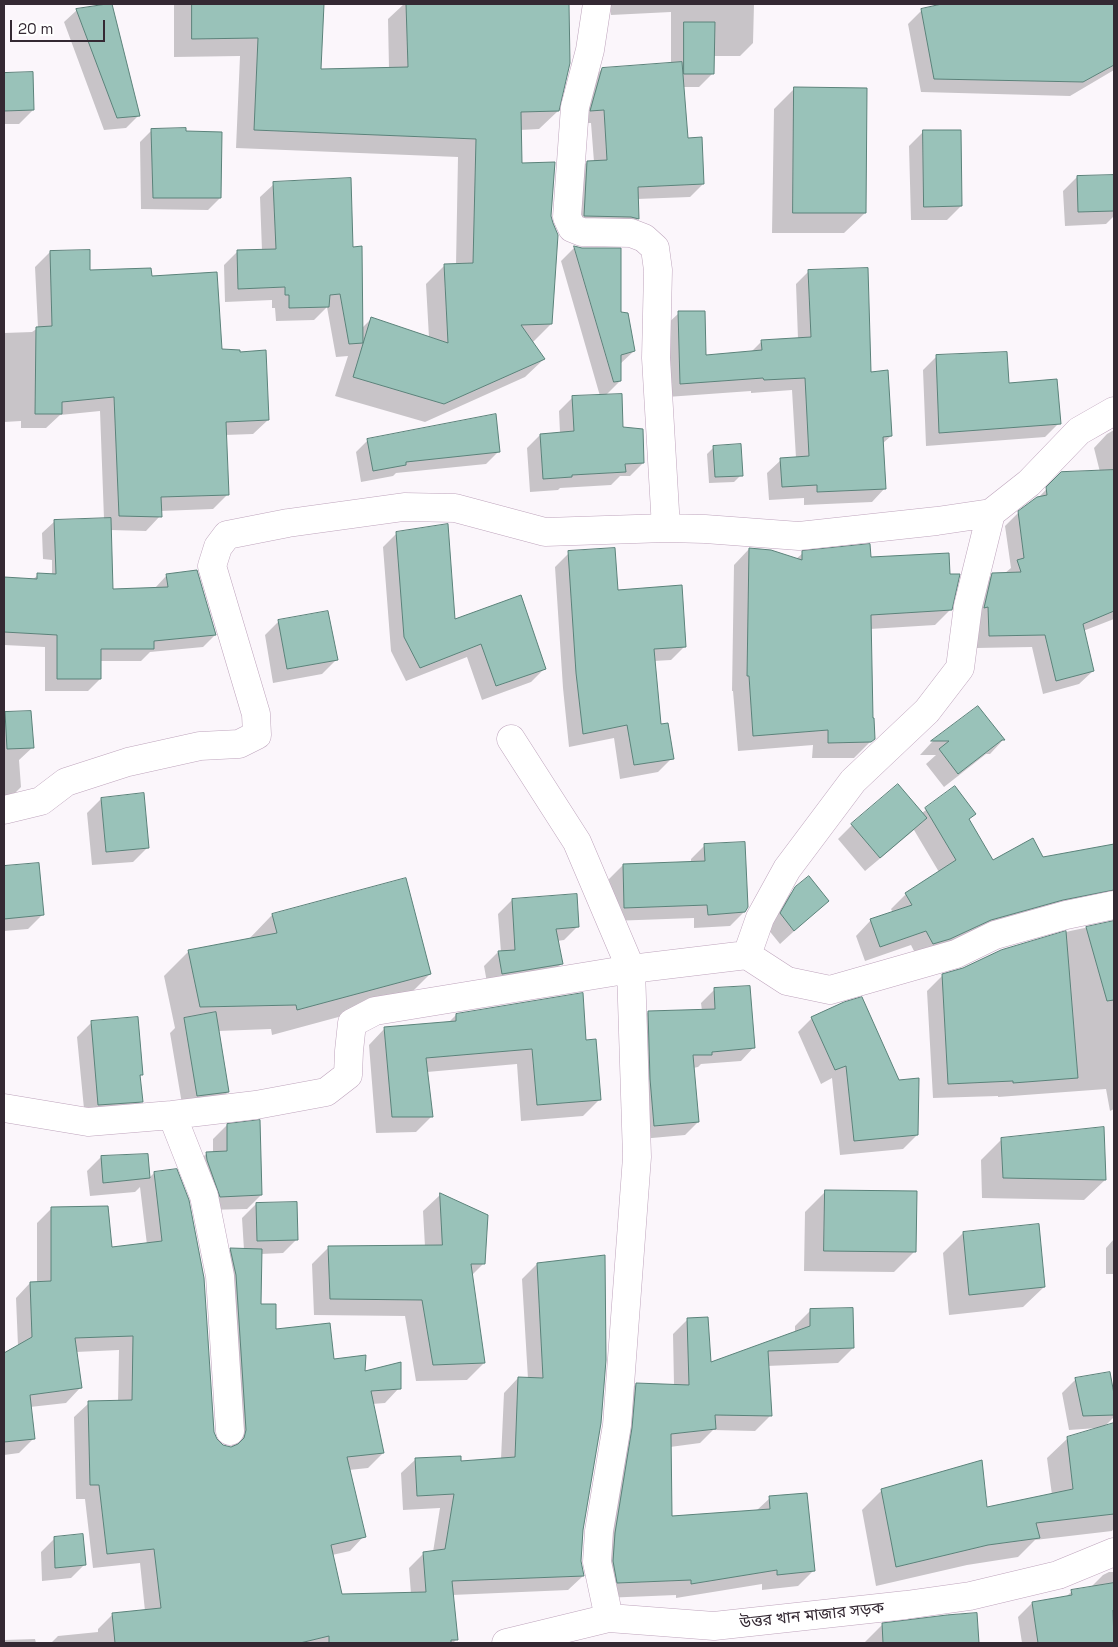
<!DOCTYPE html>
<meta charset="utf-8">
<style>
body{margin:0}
#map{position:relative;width:1118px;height:1647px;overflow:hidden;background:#fbf6fb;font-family:"Space Grotesk",sans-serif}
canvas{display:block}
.frame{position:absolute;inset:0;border:5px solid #342933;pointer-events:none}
.scale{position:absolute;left:10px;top:20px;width:95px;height:22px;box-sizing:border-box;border:2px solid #342933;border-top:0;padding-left:6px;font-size:15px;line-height:18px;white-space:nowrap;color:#342933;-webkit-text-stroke:4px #fff;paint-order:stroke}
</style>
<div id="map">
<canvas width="1118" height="1647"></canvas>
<div class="frame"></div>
<div class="scale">20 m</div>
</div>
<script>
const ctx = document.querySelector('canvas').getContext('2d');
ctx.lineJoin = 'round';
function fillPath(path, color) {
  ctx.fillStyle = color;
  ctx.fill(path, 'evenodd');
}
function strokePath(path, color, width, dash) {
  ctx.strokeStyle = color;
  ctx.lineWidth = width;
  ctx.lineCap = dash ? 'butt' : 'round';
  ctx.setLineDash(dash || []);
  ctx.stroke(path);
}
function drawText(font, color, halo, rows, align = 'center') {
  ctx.font = font + ' "Space Grotesk","Noto Sans Bengali",sans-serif';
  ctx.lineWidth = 4;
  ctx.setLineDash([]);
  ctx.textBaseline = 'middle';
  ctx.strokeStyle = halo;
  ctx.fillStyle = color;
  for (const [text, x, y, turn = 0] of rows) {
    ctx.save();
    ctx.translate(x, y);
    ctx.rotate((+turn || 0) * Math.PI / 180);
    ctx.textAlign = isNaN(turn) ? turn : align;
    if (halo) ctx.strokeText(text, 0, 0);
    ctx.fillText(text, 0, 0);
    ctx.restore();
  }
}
fillPath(new Path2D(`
 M 174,4 L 323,4 L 320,70 L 389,69 L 388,19 L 404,4 L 568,4 L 569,63 L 558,111 L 539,129 L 520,130 L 521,164 L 550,216 L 551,324 L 532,343 L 544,359 L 525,377 L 425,422 L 335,396 L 348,356 L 336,357 L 327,307 L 314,320 L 276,321 L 275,308 L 272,308 L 272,300 L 225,302 L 224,265 L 237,252 L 262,251 L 260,197 L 274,184 L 352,248 L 362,328 L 372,318 L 429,338 L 426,284 L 445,265 L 456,265 L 458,157 L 236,148 L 240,56 L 174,57 Z
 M 610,4 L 754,4 L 753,43 L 740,56 L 713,56 L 713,73 L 699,87 L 683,87 L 686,139 L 703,184 L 690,197 L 637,199 L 638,219 L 625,232 L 571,228 L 574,175 L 587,162 L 594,162 L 591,123 L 578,123 L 589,82 L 602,69 L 671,64 L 671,12 L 611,15 Z
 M 947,4 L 1028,4 L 1030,9 L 1017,44 L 1114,20 L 1114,70 L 1070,96 L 921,92 L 908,24 L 922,10 Z
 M 77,10 L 138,116 L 126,128 L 104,130 L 64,22 Z
 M 31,74 L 33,110 L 19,124 L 4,124 L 4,75 Z
 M 795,88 L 865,213 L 844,233 L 772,233 L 774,109 Z
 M 152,130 L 220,198 L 208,210 L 141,209 L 140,142 Z
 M 923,132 L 961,206 L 947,220 L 911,220 L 909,146 Z
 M 1114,176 L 1114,216 L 1106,224 L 1065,226 L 1063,191 L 1077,177 Z
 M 575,247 L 620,313 L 634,351 L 620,364 L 620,381 L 605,396 L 643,463 L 630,476 L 620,476 L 611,485 L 560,488 L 558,490 L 530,492 L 527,448 L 540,435 L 560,433 L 559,411 L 572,398 L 600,396 L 561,261 Z
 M 50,252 L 89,271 L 150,277 L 220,350 L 268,420 L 253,434 L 225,435 L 227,495 L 213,509 L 160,511 L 160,516 L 146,531 L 110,530 L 112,590 L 155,588 L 167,575 L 196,572 L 215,635 L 203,647 L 150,652 L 141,661 L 100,661 L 100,679 L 88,691 L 45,691 L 45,647 L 4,645 L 4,579 L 32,580 L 38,575 L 50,575 L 52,573 L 52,560 L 43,559 L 42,533 L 55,521 L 104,519 L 100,411 L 60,415 L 46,428 L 21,428 L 21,421 L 4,422 L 4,333 L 32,332 L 38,328 L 35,267 Z
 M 809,271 L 870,373 L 891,436 L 882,444 L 885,488 L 872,502 L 804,505 L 804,498 L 769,500 L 767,473 L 781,460 L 796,458 L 792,390 L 751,393 L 751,391 L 667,397 L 665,326 L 679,313 L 705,357 L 750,353 L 762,341 L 798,339 L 796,284 Z
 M 937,356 L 1059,423 L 1045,437 L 926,446 L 923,370 Z
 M 1114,430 L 1114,619 L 1083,631 L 1093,671 L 1079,684 L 1043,694 L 1032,647 L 976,648 L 979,587 L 993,574 L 1005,573 L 1011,568 L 1005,526 L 1019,512 L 1038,498 L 1062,473 L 1100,472 L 1094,448 L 1107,434 Z
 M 368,440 L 498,452 L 486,464 L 396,473 L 393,476 L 361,482 L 356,452 Z
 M 714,447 L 741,475 L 734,482 L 709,483 L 707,454 Z
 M 397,533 L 454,621 L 545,668 L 531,682 L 482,700 L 467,657 L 406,681 L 391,651 L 383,547 Z
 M 749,549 L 796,559 L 803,553 L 870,558 L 949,575 L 951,609 L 935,625 L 870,629 L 871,719 L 874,738 L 854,758 L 812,758 L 813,745 L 738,751 L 733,691 L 732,691 L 734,565 Z
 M 569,553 L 685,646 L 671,660 L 654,661 L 660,726 L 672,758 L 658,772 L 620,779 L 614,738 L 569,747 L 563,688 L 555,567 Z
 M 279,621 L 336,660 L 322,674 L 273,683 L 265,635 Z
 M 978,707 L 1003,740 L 990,754 L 986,754 L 944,787 L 926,764 L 936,755 L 920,755 L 932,742 Z
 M 30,712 L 33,747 L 19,760 L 21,787 L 9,799 L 4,800 L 4,714 Z
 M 954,788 L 974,814 L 968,820 L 992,862 L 1043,859 L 1114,845 L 1114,917 L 918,959 L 911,945 L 865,961 L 856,936 L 871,920 L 893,913 L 891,909 L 906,894 L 939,872 L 914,830 L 865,871 L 838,839 L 852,825 L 922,813 Z
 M 101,799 L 147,848 L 133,862 L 92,865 L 87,813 Z
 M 705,845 L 744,912 L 730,926 L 694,928 L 694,918 L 611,921 L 609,879 L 623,865 L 691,863 L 691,859 Z
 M 37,864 L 42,915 L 28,929 L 4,931 L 4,867 Z
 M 796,888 L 827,901 L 780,944 L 767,928 L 781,903 Z
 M 512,900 L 578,926 L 564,940 L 557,941 L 561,964 L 547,978 L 488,988 L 484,966 L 498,952 L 501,952 L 498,914 Z
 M 272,915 L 430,974 L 405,999 L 272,1035 L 271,1029 L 218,1031 L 228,1092 L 214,1106 L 183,1110 L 170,1033 L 175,1028 L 164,976 L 189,951 L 248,940 Z
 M 1114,922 L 1114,1109 L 1110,1111 L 1106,1089 L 998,1097 L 998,1096 L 933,1098 L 927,991 L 942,976 L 963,969 L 1001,951 L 1070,931 Z
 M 714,990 L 754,1047 L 741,1061 L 701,1064 L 698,1067 L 693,1068 L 698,1122 L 685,1135 L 641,1139 L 635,1025 L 648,1012 L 702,1011 L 701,1003 Z
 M 456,1015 L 585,1041 L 599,1100 L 583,1116 L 521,1121 L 517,1064 L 427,1072 L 432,1116 L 416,1132 L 376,1133 L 369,1045 L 385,1028 L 448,1023 Z
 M 812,1018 L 917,1135 L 903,1149 L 840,1155 L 832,1078 L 821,1084 L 798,1032 Z
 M 91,1023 L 142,1074 L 139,1077 L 141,1101 L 127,1115 L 85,1119 L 77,1037 Z
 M 227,1125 L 261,1195 L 247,1209 L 206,1210 L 193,1167 L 207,1153 L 213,1153 L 213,1139 Z
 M 1002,1139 L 1105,1180 L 1084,1200 L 982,1198 L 981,1160 Z
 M 147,1155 L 149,1178 L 154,1173 L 213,1432 L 216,1440 L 222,1446 L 231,1448 L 232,1446 L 222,1290 L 216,1264 L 231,1249 L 244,1250 L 242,1218 L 256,1204 L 297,1239 L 283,1253 L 261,1254 L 260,1305 L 274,1331 L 333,1360 L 399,1388 L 385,1403 L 372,1404 L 383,1453 L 368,1468 L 349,1470 L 364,1536 L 350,1551 L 332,1555 L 341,1596 L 411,1594 L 409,1568 L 424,1553 L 433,1552 L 440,1508 L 403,1510 L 401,1473 L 416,1459 L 460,1462 L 501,1459 L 504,1393 L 518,1378 L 528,1379 L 522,1279 L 537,1264 L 582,1530 L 580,1561 L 583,1576 L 568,1590 L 452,1595 L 457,1639 L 453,1643 L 51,1643 L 58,1636 L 98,1632 L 98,1629 L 112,1615 L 145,1611 L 140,1563 L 93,1568 L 85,1499 L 76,1499 L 74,1417 L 89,1403 L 118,1402 L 119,1350 L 76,1352 L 80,1388 L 66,1403 L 30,1407 L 34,1438 L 19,1453 L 4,1455 L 4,1354 L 18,1346 L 16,1298 L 30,1283 L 37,1283 L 37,1223 L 52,1208 L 111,1249 L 147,1245 L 140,1187 L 135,1192 L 90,1196 L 87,1171 L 101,1157 Z
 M 826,1191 L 915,1251 L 894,1272 L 804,1271 L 805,1212 Z
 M 440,1195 L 484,1263 L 471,1276 L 484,1363 L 467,1380 L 416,1381 L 405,1316 L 314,1315 L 312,1264 L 329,1247 L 425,1247 L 423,1211 Z
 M 963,1233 L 1044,1287 L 1023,1307 L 949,1315 L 943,1253 Z
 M 1114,1239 L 1114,1274 L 1106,1274 L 1106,1248 Z
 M 810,1311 L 853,1348 L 838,1363 L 767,1366 L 770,1416 L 755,1431 L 713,1430 L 700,1443 L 670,1447 L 671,1517 L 756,1511 L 770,1498 L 813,1571 L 798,1586 L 762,1590 L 762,1584 L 676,1598 L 676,1595 L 603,1598 L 621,1399 L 636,1384 L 674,1385 L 673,1334 L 688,1319 L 710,1364 L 795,1333 L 795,1326 Z
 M 1109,1373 L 1114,1401 L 1114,1417 L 1103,1428 L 1114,1425 L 1114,1528 L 1112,1531 L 1035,1540 L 1018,1557 L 967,1565 L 876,1586 L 862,1510 L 882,1490 L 986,1508 L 1052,1495 L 1047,1458 L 1068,1438 L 1097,1428 L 1069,1430 L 1062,1393 L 1076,1379 Z
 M 55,1538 L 85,1564 L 71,1578 L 42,1581 L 41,1552 Z
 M 1109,1572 L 1114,1572 L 1114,1643 L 1022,1643 L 1018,1617 L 1032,1603 L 1065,1598 L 1072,1591 L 1090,1588 L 1103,1575 Z
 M 976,1615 L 977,1643 L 864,1643 L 882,1625 Z
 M 35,1639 L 36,1643 L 4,1643 L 4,1640 Z`), '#0003');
const building = new Path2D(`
 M 107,4 L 112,4 L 140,116 L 117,118 L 76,9 Z
 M 192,4 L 324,4 L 321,69 L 408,67 L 406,4 L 569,4 L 570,63 L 559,111 L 521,112 L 522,163 L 555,162 L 551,216 L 553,223 L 558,235 L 552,324 L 521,325 L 545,359 L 444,404 L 353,377 L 371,317 L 448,343 L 444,264 L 473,263 L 476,139 L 254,130 L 258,38 L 192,39 Z
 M 942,4 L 1114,4 L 1114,65 L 1083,82 L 934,79 L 921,9 Z
 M 684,22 L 715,22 L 714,74 L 684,74 Z
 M 682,62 L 688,138 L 702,137 L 704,184 L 638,187 L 639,219 L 631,217 L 584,216 L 587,161 L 607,160 L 604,110 L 590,111 L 602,68 Z
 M 33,72 L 34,110 L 4,111 L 4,73 Z
 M 794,87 L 867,88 L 866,213 L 793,213 Z
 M 186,128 L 186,131 L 222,132 L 221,198 L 153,198 L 151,129 Z
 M 923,130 L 961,130 L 962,206 L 924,207 Z
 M 1114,175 L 1114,211 L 1078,212 L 1077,176 Z
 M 351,178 L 353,247 L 362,246 L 363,343 L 349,344 L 340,294 L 330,295 L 329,307 L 289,308 L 289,295 L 285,295 L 285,287 L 238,289 L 237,250 L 276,249 L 273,182 Z
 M 574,246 L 582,248 L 621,248 L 621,312 L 628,313 L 635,351 L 621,355 L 621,381 L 614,382 Z
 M 90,250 L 90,270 L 151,268 L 152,276 L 217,272 L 222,349 L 240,350 L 240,352 L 266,350 L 269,420 L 226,422 L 229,495 L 161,497 L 162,517 L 119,516 L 114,397 L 62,402 L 62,414 L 35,414 L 36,327 L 52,326 L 50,251 Z
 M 868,268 L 871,372 L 888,370 L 892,436 L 883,437 L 886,489 L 817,492 L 817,485 L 782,487 L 780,458 L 809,456 L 805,378 L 764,380 L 763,378 L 680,384 L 678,311 L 705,311 L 706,355 L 762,350 L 761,340 L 811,337 L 808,270 Z
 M 1007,352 L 1009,383 L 1057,379 L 1061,424 L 939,433 L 936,355 Z
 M 622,394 L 623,427 L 643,429 L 644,463 L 625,464 L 626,472 L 572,475 L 572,477 L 543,479 L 540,434 L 574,431 L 572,396 Z
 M 496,414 L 500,452 L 406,462 L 406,465 L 373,471 L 367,439 Z
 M 741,444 L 743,476 L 715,477 L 713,446 Z
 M 1114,470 L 1114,611 L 1083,624 L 1094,671 L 1056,681 L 1045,635 L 989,636 L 988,607 L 984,608 L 992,573 L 1021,572 L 1017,560 L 1024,558 L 1018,511 L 1037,497 L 1047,495 L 1046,487 L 1061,472 Z
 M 111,518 L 113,589 L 168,587 L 166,574 L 197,570 L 216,635 L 154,641 L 154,649 L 101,649 L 101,679 L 57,679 L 57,635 L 4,632 L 4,577 L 37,579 L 37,573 L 56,574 L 54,520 Z
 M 448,524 L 455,619 L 521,595 L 546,669 L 496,686 L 481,644 L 420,668 L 404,637 L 396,532 Z
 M 870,544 L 871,557 L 949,553 L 950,574 L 960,574 L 952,610 L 871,615 L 873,718 L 874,718 L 875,739 L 871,742 L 828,743 L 828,730 L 753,736 L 749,676 L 747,676 L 749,548 L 771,550 L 802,560 L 802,551 Z
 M 615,548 L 618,590 L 682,585 L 686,647 L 654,649 L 661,724 L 668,723 L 674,759 L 634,765 L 627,725 L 583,734 L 576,673 L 568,551 Z
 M 328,611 L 338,660 L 287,669 L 278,620 Z
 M 978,706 L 1005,740 L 1002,740 L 958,774 L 939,749 L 949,741 L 931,741 Z
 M 31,711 L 34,748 L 7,749 L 5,712 Z
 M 898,784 L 927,818 L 880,858 L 851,824 Z
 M 955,786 L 976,814 L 969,819 L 993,860 L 1033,838 L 1043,857 L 1114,844 L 1114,890 L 1063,900 L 991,920 L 950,939 L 933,944 L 926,931 L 880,947 L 870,919 L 912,905 L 905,893 L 956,860 L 925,808 Z
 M 144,793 L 149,848 L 106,852 L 101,798 Z
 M 745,842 L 748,907 L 745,912 L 708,915 L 707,905 L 624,908 L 623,864 L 705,861 L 704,844 Z
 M 39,863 L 44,915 L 4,919 L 4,866 Z
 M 809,876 L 829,901 L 794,931 L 780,913 L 795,887 Z
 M 406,878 L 431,974 L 297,1010 L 296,1005 L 200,1007 L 188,950 L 277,933 L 272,914 Z
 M 577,894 L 579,927 L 556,929 L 563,964 L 502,974 L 498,951 L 515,950 L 512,899 Z
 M 1114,921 L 1114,1000 L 1107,1001 L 1086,927 Z
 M 1066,931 L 1078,1078 L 1013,1083 L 1013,1081 L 948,1084 L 942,974 L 963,968 L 1001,950 Z
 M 750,986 L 755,1048 L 712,1052 L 712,1055 L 693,1055 L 699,1122 L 654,1126 L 650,1079 L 648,1011 L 715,1009 L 714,988 Z
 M 583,993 L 586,1040 L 596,1039 L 601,1100 L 537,1105 L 532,1049 L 426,1058 L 433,1117 L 392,1117 L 384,1027 L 456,1021 L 456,1014 Z
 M 862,997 L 899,1080 L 919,1078 L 918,1135 L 854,1141 L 846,1066 L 835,1070 L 811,1017 L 844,1002 Z
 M 216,1012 L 229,1092 L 197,1096 L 184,1018 Z
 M 138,1017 L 143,1075 L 140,1075 L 143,1102 L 98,1105 L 91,1021 Z
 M 260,1120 L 262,1195 L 220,1197 L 207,1160 L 206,1152 L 227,1151 L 227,1124 Z
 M 1104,1127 L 1106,1180 L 1003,1178 L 1001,1138 Z
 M 148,1154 L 150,1178 L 103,1183 L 101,1156 Z
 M 177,1169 L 189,1200 L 204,1278 L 214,1432 L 217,1439 L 223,1445 L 231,1447 L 238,1444 L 244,1438 L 246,1430 L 236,1275 L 230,1248 L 262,1249 L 261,1304 L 276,1304 L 276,1329 L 330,1323 L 334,1359 L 366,1355 L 365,1371 L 401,1362 L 401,1389 L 371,1391 L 384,1453 L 347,1457 L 366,1537 L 331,1545 L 342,1594 L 426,1592 L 423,1552 L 445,1549 L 454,1494 L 417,1496 L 415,1458 L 461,1456 L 461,1461 L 515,1457 L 518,1377 L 543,1378 L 537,1263 L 605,1255 L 606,1360 L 601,1423 L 583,1530 L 581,1561 L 584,1576 L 452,1581 L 458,1640 L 451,1640 L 451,1643 L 329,1643 L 329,1636 L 300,1643 L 115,1643 L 112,1613 L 161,1608 L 154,1549 L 107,1554 L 99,1485 L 90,1485 L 88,1401 L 132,1400 L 133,1336 L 75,1338 L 82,1388 L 30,1395 L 35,1439 L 4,1442 L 4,1353 L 32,1337 L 30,1282 L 51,1281 L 51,1207 L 108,1206 L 112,1247 L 162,1241 L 154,1172 Z
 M 825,1190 L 917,1191 L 916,1252 L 824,1251 Z
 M 440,1193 L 488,1215 L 485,1264 L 471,1264 L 485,1363 L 433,1365 L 422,1300 L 330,1299 L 328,1246 L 442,1245 Z
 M 297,1202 L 298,1240 L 257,1241 L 256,1203 Z
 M 1039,1224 L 1045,1287 L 969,1295 L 963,1232 Z
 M 853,1308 L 854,1348 L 768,1351 L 772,1416 L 715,1415 L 716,1429 L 671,1434 L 672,1516 L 770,1509 L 769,1496 L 807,1493 L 815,1571 L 777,1575 L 777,1570 L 691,1584 L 691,1580 L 617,1583 L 613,1561 L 615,1533 L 632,1428 L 636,1383 L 689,1385 L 687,1318 L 708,1317 L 711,1362 L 810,1326 L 810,1309 Z
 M 1110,1372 L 1114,1394 L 1114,1415 L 1083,1416 L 1075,1378 Z
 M 1114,1423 L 1114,1514 L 1036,1523 L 1040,1538 L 988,1545 L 896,1567 L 881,1489 L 982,1460 L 987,1507 L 1073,1489 L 1067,1437 Z
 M 83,1534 L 86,1565 L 55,1568 L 54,1537 Z
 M 1114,1583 L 1114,1610 L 1113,1610 L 1114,1643 L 1038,1643 L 1032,1602 L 1072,1595 L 1071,1590 Z
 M 977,1613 L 979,1643 L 883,1643 L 882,1623 L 947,1615 Z`);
fillPath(building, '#99c2b9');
strokePath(building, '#5b827a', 1);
const minor = new Path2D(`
 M 597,4 L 590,50 L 575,107 L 567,217 L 572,228 L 582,232 L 631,233 L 644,238 L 655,248 L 658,270 L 656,358 L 666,528
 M 511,739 L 577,842 L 631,969 L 747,955 L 760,918 L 787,869 L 853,781 L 927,711 L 960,668 L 968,606 L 991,513
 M 4,810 L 41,801 L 66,782 L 128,762 L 200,746 L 239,744 L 257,735 L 256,714 L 212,566 L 218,547 L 227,535 L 288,523 L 404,507 L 455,508 L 545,532 L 666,528 L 705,529 L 799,536 L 937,521 L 991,513 L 1029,483 L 1079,431 L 1114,411
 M 747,955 L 787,981 L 830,990 L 956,954 L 995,935 L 1066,915 L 1114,905
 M 4,1108 L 88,1122 L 172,1115 L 256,1105 L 326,1092 L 348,1075 L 349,1051 L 352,1023 L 375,1011 L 631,969 L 637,1157 L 617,1425 L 599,1531 L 597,1562 L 609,1618
 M 172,1115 L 204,1196 L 220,1276 L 230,1431
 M 506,1643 L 609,1618 L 714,1626 L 906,1605 L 970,1596 L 1058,1575 L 1114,1552`);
strokePath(minor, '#bea4bc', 29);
strokePath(minor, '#fff', 28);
drawText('16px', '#342933', '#fff', [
 ["উত্তর খান মাজার সড়ক",812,1616,-6]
]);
</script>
